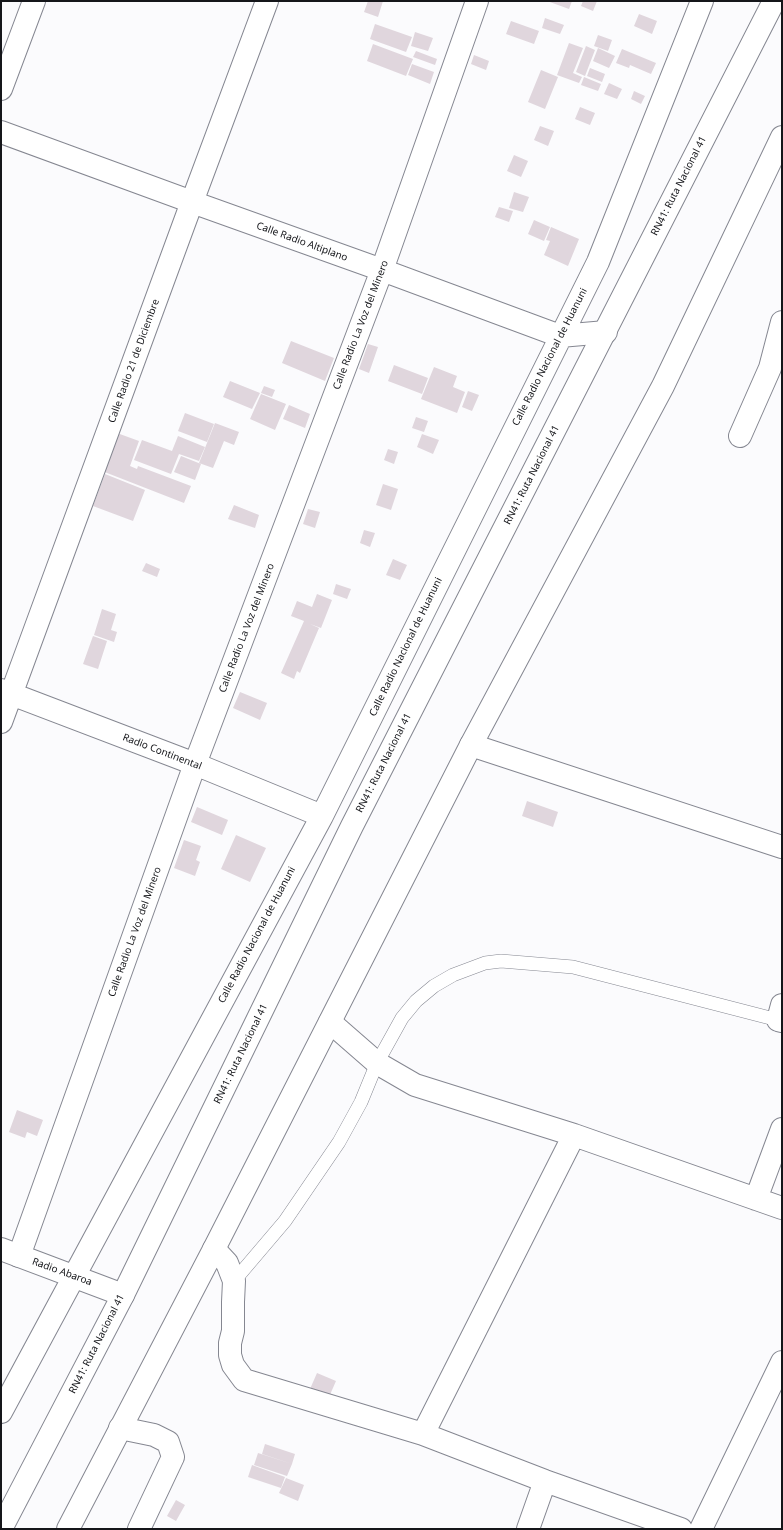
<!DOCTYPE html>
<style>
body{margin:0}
#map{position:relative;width:783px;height:1530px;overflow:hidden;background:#fbfbfd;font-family:"Noto Sans",sans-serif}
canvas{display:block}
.frame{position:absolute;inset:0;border:2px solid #15161a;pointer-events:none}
</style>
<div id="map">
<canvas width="783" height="1530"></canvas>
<div class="frame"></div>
</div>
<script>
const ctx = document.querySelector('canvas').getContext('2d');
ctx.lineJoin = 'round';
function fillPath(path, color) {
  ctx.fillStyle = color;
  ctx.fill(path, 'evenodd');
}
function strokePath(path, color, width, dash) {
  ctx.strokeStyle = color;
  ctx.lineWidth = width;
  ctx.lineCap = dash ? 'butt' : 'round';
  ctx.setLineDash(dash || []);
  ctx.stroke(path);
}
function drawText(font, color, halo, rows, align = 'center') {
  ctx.font = font + ' "Noto Sans",sans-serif';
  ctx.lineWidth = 3.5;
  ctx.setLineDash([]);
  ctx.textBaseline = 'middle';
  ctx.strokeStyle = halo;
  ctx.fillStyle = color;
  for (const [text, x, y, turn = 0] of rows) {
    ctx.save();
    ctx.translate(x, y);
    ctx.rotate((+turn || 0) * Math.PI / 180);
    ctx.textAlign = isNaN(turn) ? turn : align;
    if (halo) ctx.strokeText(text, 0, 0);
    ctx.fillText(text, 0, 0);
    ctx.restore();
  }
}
fillPath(new Path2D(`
 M 368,1 L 383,1 L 378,17 L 364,12 Z
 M 547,1 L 572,1 L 569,9 Z
 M 583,1 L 597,1 L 593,11 L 581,6 Z
 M 639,14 L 657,21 L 652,34 L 634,26 Z
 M 545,18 L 564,25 L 560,34 L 542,28 Z
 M 511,21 L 539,31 L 534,44 L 506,34 Z
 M 375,24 L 412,37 L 406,52 L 370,39 Z
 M 415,32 L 433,38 L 428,51 L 411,46 Z
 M 598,35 L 612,40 L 608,51 L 594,46 Z
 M 569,43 L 583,48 L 573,73 L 582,77 L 579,83 L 557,75 Z
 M 373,44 L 413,59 L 406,76 L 367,61 Z
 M 586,46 L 595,50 L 585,76 L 576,72 Z
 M 598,48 L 615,56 L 609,68 L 593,61 Z
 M 622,49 L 656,63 L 651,74 L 630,65 L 629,68 L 616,63 Z
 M 416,51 L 437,59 L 435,65 L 413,57 Z
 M 474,55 L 489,61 L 486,70 L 471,64 Z
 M 412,64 L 434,72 L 430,84 L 408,75 Z
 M 590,68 L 605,74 L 602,82 L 587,76 Z
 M 541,70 L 558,77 L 545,109 L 528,102 Z
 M 584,77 L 601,84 L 598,91 L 581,85 Z
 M 609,83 L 622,89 L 617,99 L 604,94 Z
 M 634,91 L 645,96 L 641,104 L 631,99 Z
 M 580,107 L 595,113 L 590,125 L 575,119 Z
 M 540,126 L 554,131 L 548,146 L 534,140 Z
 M 514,155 L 528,161 L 521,177 L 507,171 Z
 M 514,192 L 529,197 L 523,212 L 509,208 Z
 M 499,207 L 513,211 L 509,222 L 495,217 Z
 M 534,220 L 550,227 L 544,241 L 528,234 Z
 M 551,227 L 579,239 L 568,266 L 544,255 L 550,241 L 546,240 Z
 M 291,341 L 334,358 L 325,381 L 282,363 Z
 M 368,344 L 378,347 L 369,373 L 359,369 Z
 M 394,365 L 428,378 L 422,394 L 388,381 Z
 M 434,367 L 457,376 L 453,387 L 465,392 L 457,413 L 421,399 Z
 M 230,381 L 260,393 L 252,409 L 223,397 Z
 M 264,386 L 275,390 L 272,397 L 261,393 Z
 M 468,391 L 479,395 L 472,411 L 462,407 Z
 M 261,394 L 286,404 L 275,430 L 250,419 Z
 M 289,405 L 310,414 L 305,428 L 283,419 Z
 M 185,413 L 214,424 L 207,442 L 178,431 Z
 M 416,417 L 428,421 L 424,432 L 412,428 Z
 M 215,423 L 239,432 L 234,445 L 224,441 L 213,468 L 199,463 Z
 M 117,433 L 139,441 L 130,466 L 137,469 L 138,466 L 191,486 L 184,503 L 102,471 Z
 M 422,434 L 439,440 L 433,454 L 417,447 Z
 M 178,436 L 205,447 L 199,461 L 179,454 L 171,474 L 134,460 L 142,440 L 172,451 Z
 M 388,449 L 398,452 L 394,464 L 384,460 Z
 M 181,456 L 201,464 L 195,480 L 174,472 Z
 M 105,474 L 145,490 L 133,521 L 93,506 Z
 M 383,484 L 398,489 L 391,510 L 376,505 Z
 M 234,505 L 259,515 L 255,528 L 228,519 Z
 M 308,509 L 320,512 L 315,528 L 303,524 Z
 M 364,530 L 375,533 L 370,547 L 360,543 Z
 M 393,559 L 407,565 L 400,580 L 386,575 Z
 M 146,563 L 160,569 L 157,577 L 142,571 Z
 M 336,584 L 351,589 L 347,599 L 333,594 Z
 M 317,594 L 332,600 L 321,628 L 310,624 L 319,628 L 300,673 L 297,671 L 294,679 L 281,673 L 304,621 L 291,616 L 297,601 L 312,607 Z
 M 102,609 L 116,614 L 111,630 L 117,632 L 114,642 L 94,635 Z
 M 93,636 L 107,641 L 98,669 L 83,664 Z
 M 240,692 L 267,703 L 260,720 L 233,708 Z
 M 527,801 L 558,812 L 553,827 L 522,816 Z
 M 197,807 L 228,820 L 222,835 L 191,822 Z
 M 236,835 L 266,848 L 250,882 L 221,869 Z
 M 184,840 L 201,846 L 196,860 L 200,862 L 195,876 L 174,868 Z
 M 17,1110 L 43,1120 L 37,1136 L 27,1132 L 25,1138 L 9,1132 Z
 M 317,1373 L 336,1381 L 329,1397 L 310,1389 Z
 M 265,1444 L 295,1454 L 292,1464 L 262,1454 Z
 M 258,1453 L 292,1464 L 287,1476 L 254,1465 Z
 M 252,1465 L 285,1477 L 281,1488 L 248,1477 Z
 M 286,1478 L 304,1485 L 298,1501 L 279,1493 Z
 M 176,1500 L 185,1505 L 176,1521 L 167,1516 Z`), '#e0d6dd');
const lane = new Path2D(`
 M 234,1281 L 285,1221 L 339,1142 L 361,1102 L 377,1063 L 402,1018 L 416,1001 L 434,986 L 453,975 L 485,963 L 501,961 L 573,967 L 778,1020`);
const street = new Path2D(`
 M 1,89 L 34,1
 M 1,132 L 192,202 L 382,270 L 560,336 L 606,332
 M 740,436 L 770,368 L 782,322
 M 1,690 L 195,764 L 322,816
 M 1,722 L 192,202 L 267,1
 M 471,745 L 782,847
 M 782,1005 L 778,1020 L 782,1021
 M 330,1022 L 377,1063 L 415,1085 L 574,1135 L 782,1208
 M 756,1199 L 782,1129
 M 214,1249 L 227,1263 L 234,1281 L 233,1302 L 233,1331 L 230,1343 L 230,1355 L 233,1365 L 244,1380 L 423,1434 L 545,1481 L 681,1529
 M 19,1256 L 195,764 L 382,270 L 477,1
 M 1,1412 L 322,816 L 598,262 L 702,1
 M 120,1428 L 154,1435 L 168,1442 L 173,1457 L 139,1529
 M 423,1434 L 574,1135
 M 528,1529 L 545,1481
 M 701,1529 L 782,1362`);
const secondary = new Path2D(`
 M 1,1249 L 123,1295`);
const primary = new Path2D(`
 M 1,1529 L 123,1295 L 352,826 L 774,1
 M 68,1529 L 214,1249 L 471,745 L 663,386 L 782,137`);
strokePath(lane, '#858791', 14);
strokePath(street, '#858791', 24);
strokePath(secondary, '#858791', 24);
strokePath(primary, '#858791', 24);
strokePath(lane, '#fff', 13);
strokePath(street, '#fff', 22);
strokePath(secondary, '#fff', 22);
strokePath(primary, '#fff', 22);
drawText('10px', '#15161a', '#fff', [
 ["RN41: Ruta Nacional 41",679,186,-63],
 ["Calle Radio Altiplano",302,242,20],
 ["Calle Radio La Voz del Minero",361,325,-69],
 ["Calle Radio Nacional de Huanuni",550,357,-63],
 ["Calle Radio 21 de Diciembre",134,361,-70],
 ["RN41: Ruta Nacional 41",532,475,-63],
 ["Calle Radio La Voz del Minero",247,628,-69],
 ["Calle Radio Nacional de Huanuni",406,647,-64],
 ["Radio Continental",162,752,21],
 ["RN41: Ruta Nacional 41",384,763,-63],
 ["Calle Radio La Voz del Minero",135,932,-70],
 ["Calle Radio Nacional de Huanuni",257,935,-62],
 ["RN41: Ruta Nacional 41",241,1054,-64],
 ["Radio Abaroa",62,1272,20],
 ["RN41: Ruta Nacional 41",97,1344,-63]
]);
</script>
